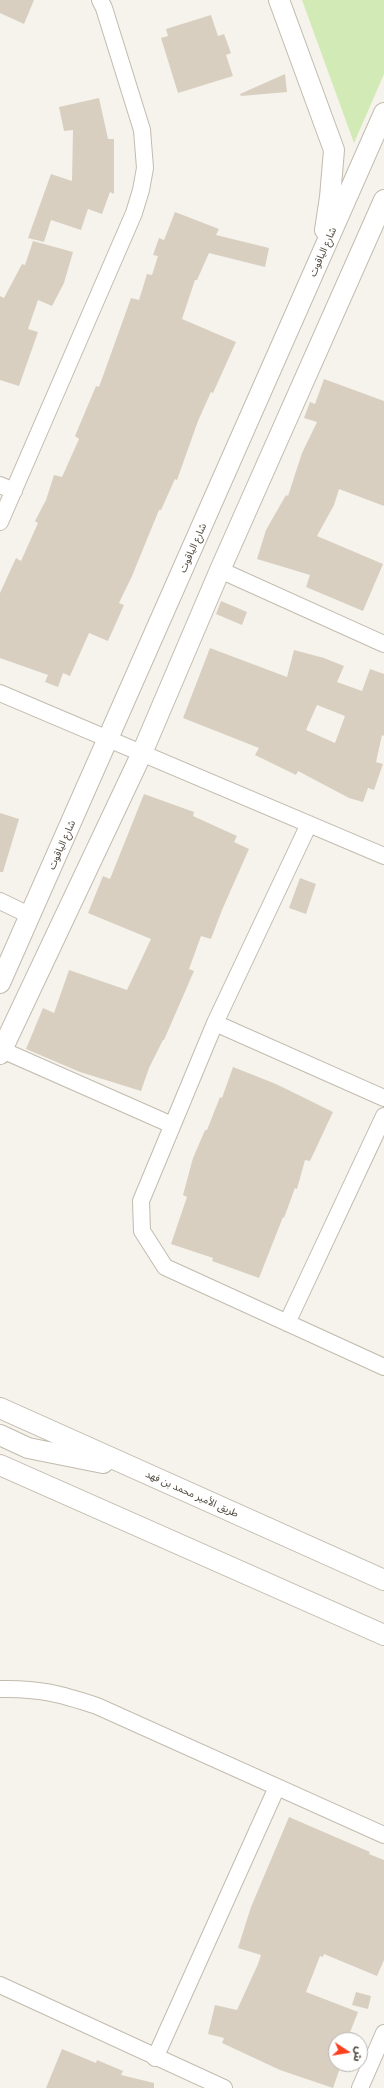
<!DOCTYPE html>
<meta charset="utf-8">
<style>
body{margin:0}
#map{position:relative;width:384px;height:2088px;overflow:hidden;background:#f6f3ec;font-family:Montserrat,"Noto Sans Arabic",sans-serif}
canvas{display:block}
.north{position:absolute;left:328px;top:2032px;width:40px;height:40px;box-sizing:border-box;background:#fff;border:1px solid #b7b4b0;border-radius:50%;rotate:102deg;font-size:11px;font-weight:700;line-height:16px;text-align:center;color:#4b4439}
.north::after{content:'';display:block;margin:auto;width:14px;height:18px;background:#fc3f1d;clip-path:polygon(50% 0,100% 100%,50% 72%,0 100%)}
</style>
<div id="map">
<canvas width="384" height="2088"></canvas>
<div class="north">ش</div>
</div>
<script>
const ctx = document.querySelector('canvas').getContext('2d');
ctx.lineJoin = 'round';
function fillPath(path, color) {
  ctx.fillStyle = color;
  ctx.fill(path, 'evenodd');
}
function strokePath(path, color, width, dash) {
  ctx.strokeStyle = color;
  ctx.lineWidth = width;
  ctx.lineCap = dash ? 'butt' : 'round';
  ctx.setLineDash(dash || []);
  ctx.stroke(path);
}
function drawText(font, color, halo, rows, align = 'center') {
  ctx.font = font + ' Montserrat,"Noto Sans Arabic",sans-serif';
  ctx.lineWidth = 3;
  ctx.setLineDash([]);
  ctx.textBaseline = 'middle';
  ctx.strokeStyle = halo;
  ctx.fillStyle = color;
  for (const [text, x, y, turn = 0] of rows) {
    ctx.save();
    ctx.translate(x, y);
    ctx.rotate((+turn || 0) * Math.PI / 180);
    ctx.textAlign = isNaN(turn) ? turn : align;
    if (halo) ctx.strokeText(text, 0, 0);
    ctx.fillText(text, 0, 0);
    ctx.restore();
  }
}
fillPath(new Path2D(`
 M 302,0 L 384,0 L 384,74 L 354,143 Z`), '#d2eab5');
fillPath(new Path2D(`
 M 0,0 L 34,0 L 24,24 L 0,13 Z
 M 211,15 L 218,36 L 224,34 L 231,53 L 226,55 L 233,76 L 178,93 L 161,38 L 168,36 L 166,29 Z
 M 285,74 L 287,92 L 241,96 L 240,94 Z
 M 99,98 L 108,139 L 114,139 L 114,194 L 110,192 L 102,214 L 88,209 L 81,230 L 51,220 L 44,242 L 28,238 L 51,174 L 72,181 L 73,130 L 64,131 L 59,107 Z
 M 175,212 L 219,229 L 216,235 L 269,248 L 265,267 L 209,253 L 197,280 L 195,280 L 182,319 L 236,342 L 213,393 L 211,392 L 198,421 L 177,480 L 175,479 L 161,510 L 159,510 L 132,576 L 119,603 L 124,605 L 108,641 L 89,633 L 70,676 L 63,673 L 58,687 L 45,682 L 48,675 L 0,658 L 0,593 L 16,558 L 21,561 L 38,523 L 35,521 L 46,500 L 54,475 L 62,477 L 79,439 L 75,436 L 96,386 L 99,387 L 131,298 L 139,300 L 147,274 L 152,275 L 158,256 L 153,255 L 159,238 L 164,240 Z
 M 33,241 L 73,252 L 64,283 L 52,306 L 38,300 L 28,329 L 38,332 L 19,386 L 0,380 L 0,296 L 4,298 L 22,264 L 25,265 Z
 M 324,379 L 384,401 L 384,506 L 339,489 L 334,505 L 317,536 L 383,564 L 363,611 L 306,587 L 310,575 L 257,559 L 266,530 L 286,495 L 288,496 L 302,453 L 317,422 L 304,418 L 310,402 L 315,404 Z
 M 221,601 L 247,612 L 242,625 L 216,614 Z
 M 210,648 L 287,677 L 294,650 L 324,658 L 344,666 L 337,682 L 362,691 L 370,669 L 384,674 L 384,736 L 382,735 L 376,762 L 383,764 L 374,790 L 368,788 L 363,802 L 349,798 L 298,771 L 296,775 L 255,755 L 259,748 L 183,718 ZM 317,705 L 345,716 L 335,743 L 306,730 Z
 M 144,794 L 194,812 L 193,816 L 237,836 L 234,842 L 249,849 L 222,910 L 211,939 L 201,936 L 189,969 L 194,971 L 164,1040 L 163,1040 L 149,1068 L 141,1091 L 80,1072 L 26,1049 L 43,1008 L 54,1013 L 69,970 L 127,990 L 151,939 L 88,913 L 103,876 L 110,879 Z
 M 0,813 L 19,819 L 3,872 L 0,872 Z
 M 300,878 L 316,884 L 306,914 L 289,908 Z
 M 233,1067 L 276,1084 L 333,1112 L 310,1161 L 305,1160 L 297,1189 L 295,1188 L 284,1218 L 283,1217 L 259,1278 L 212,1261 L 213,1258 L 171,1244 L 187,1197 L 183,1195 L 193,1158 L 205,1130 L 207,1130 L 220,1097 L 222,1098 Z
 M 289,1817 L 370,1852 L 369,1854 L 384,1860 L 384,1960 L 377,1976 L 324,1954 L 323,1957 L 320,1956 L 306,1992 L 358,2012 L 347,2040 L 336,2040 L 336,2066 L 340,2068 L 333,2088 L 280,2070 L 222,2043 L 224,2038 L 208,2034 L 215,2005 L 237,2010 L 258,1964 L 261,1955 L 238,1948 L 251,1907 Z
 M 356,1992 L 371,1996 L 368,2009 L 352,2005 Z
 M 62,2049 L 96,2063 L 97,2060 L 123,2071 L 121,2075 L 154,2083 L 154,2088 L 46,2088 Z`), '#d8cfc1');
const minor = new Path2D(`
 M 0,485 L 14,491
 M 0,522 L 134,213 L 141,190 L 145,168 L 142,130 L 104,8 L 100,0
 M 220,570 L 384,644
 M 0,693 L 384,856
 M 309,824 L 215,1023 L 141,1201 L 142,1231 L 165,1267 L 384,1367
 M 0,901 L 31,916
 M 215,1023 L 384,1098
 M 2,1050 L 172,1125
 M 287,1323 L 384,1116
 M 0,1689 C 39,1688 61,1694 97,1706 L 384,1835
 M 0,1985 L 224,2088
 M 155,2058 L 277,1787
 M 360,2088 L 384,2033`);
const tertiary = new Path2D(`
 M 279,0 L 334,150 L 330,197 L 325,230
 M 0,983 L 384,113
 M 0,1054 L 142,753 L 220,570 L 384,200
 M 0,1408 L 384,1580
 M 0,1435 L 28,1448 L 103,1463
 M 0,1465 L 384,1635`);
strokePath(minor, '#c2bbae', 18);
strokePath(tertiary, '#c2bbae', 22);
strokePath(minor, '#fff', 16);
strokePath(tertiary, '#fff', 20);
drawText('10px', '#4b4439', '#fff', [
 ["شارع الياقوت",323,252,-66],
 ["شارع الياقوت",193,548,-66],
 ["شارع الياقوت",62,845,-66],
 ["طريق الأمير محمد بن فهد",192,1494,24]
]);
</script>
